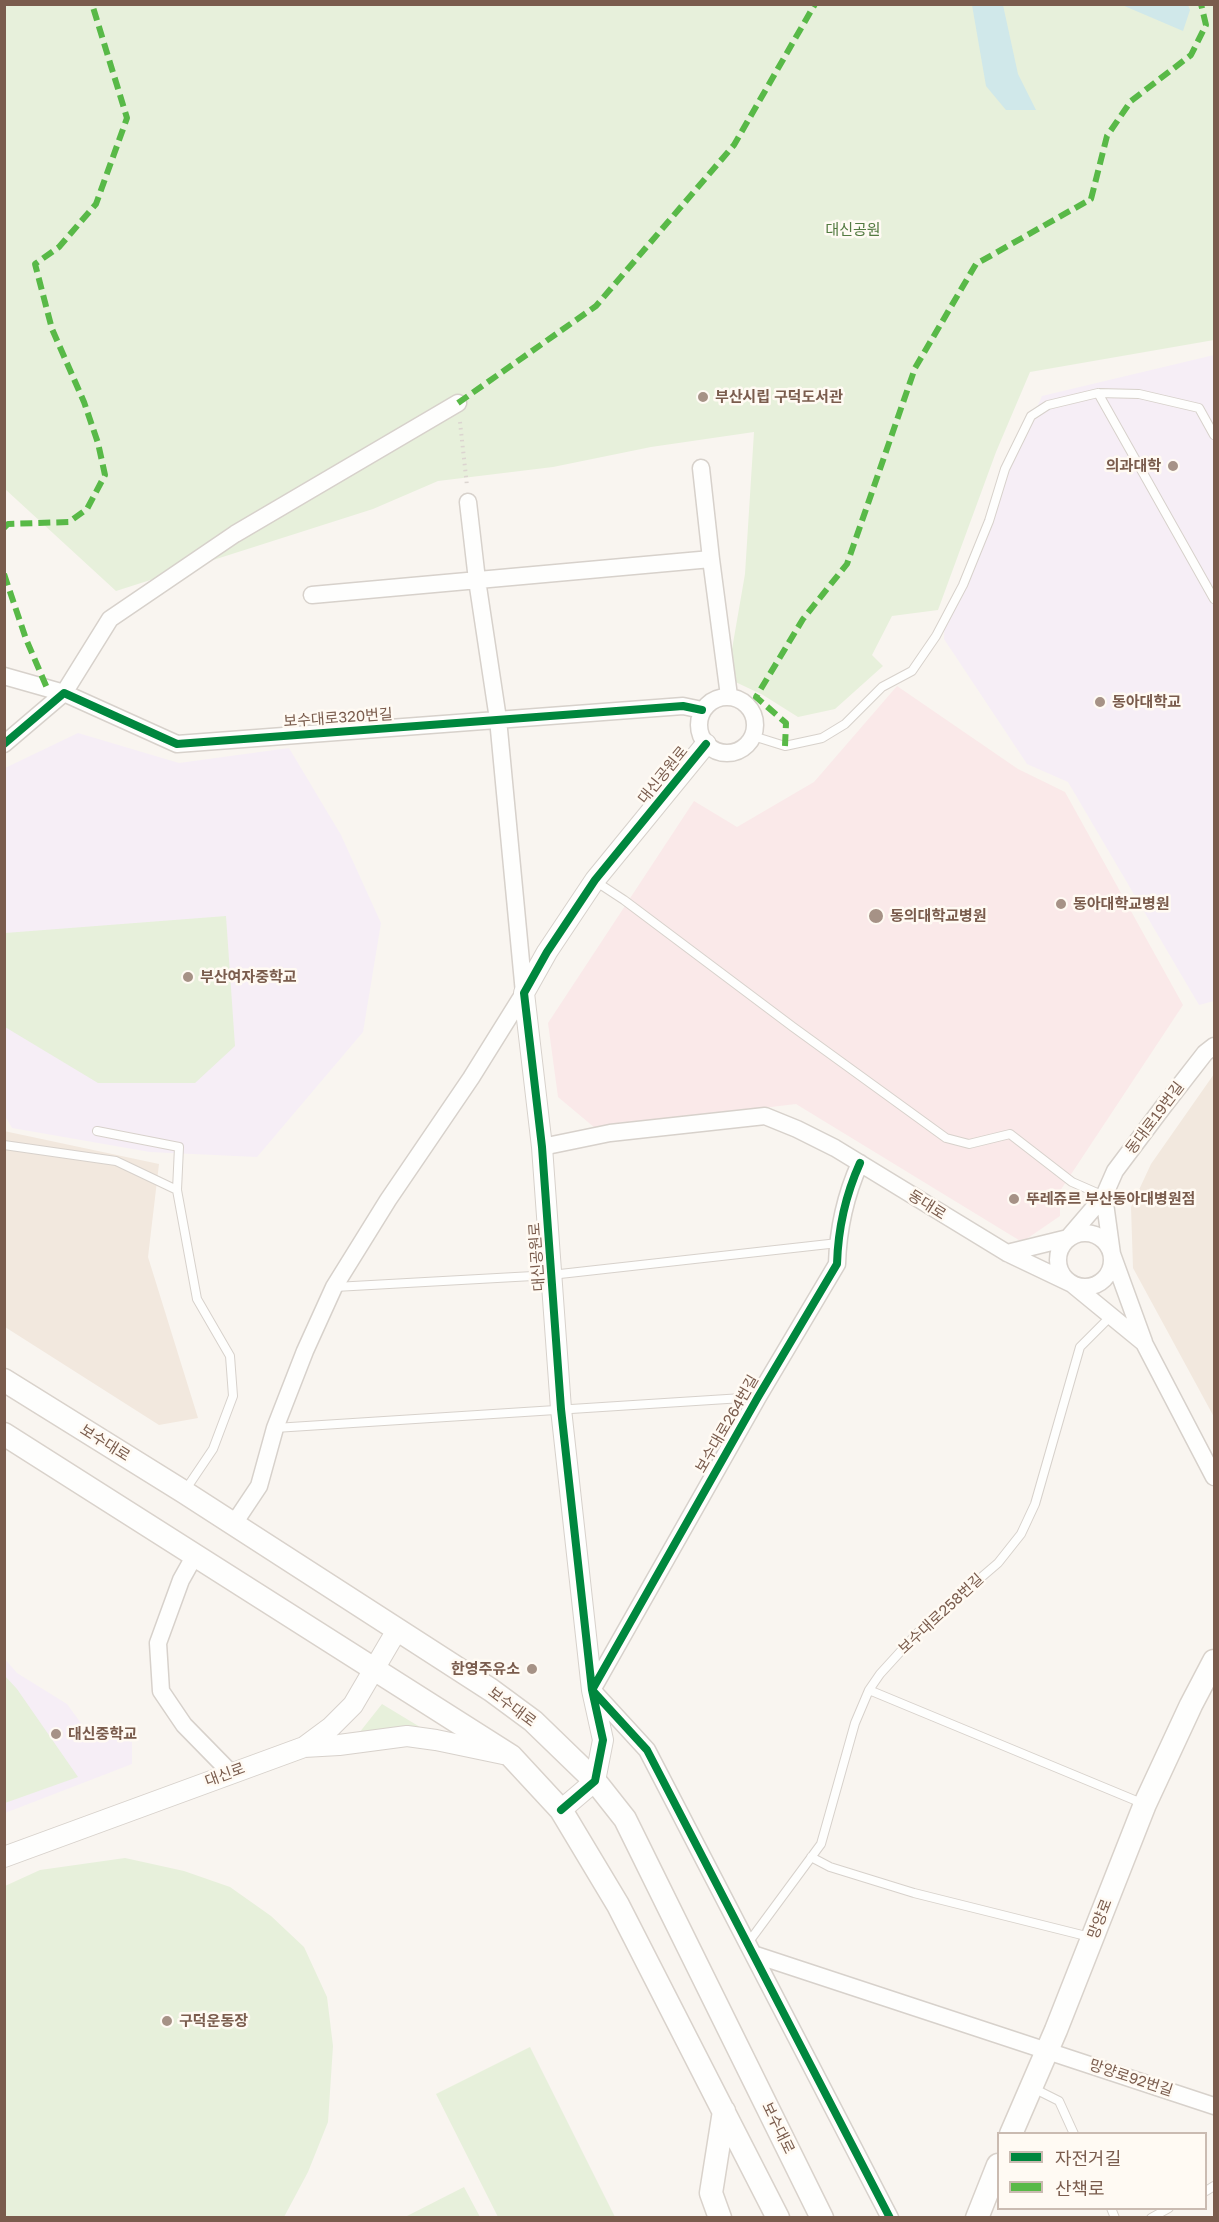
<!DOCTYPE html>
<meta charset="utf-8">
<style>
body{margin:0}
#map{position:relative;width:1219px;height:2222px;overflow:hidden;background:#f9f5f0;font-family:"Golos Text","Noto Sans KR",sans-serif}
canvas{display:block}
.frame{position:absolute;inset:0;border:6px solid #7a5c4d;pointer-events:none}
.legend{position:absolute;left:997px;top:2132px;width:210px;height:78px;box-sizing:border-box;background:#fffaf3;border:2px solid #cabbb1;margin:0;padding:8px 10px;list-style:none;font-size:18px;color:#7a5c4d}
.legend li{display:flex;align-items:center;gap:12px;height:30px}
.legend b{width:30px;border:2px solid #cabbb1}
</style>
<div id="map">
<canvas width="1219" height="2222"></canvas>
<div class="frame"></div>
<ul class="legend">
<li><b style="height:8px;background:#00873e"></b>자전거길</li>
<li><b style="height:8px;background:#58b947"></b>산책로</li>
</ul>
</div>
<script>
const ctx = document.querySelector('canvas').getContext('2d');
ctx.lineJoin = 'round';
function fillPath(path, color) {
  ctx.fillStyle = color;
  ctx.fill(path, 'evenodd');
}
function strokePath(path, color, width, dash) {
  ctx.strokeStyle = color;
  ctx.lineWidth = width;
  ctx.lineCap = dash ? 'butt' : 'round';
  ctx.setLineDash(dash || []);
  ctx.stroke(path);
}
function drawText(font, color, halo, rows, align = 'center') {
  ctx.font = font + ' "Golos Text","Noto Sans KR",sans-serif';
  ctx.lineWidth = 5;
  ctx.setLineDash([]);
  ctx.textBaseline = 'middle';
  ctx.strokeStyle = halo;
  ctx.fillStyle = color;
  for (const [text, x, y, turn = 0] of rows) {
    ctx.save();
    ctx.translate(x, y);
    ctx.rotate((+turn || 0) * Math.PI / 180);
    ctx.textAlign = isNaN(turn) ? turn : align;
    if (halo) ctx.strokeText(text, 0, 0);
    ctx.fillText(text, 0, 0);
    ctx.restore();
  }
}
fillPath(new Path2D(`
 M 1214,1074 L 1214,1417 L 1133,1268 L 1131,1207 L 1151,1164 Z
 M 4,1131 L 159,1164 L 148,1257 L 198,1418 L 159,1425 L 5,1327 Z`), '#f2e8de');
fillPath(new Path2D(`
 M 1214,355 L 1214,1001 L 1199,1005 L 1068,782 L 1027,764 L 944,639 L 945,615 L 1042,396 Z
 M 78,733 L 179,763 L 289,748 L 341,835 L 381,923 L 363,1032 L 257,1157 L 150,1152 L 12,1128 L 5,1116 L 5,768 Z
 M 4,1658 L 17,1673 L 67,1704 L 83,1726 L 132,1742 L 132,1764 L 5,1813 Z`), '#f6eef6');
fillPath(new Path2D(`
 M 897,686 L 1018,769 L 1065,792 L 1183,1005 L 1060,1191 L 1060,1216 L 1022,1242 L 796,1104 L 595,1128 L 558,1097 L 548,1023 L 694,801 L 737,827 L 814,782 Z`), '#fae9e9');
fillPath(new Path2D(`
 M 5,5 L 1214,5 L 1214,340 L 1030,372 L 996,452 L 938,610 L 892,616 L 872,655 L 883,666 L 835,709 L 798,717 L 763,695 L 727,678 L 745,574 L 754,432 L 651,447 L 553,467 L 438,481 L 373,509 L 116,591 L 5,489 Z
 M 226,916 L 235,1046 L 195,1083 L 98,1083 L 5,1027 L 5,933 Z
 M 4,1675 L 17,1689 L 78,1777 L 5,1803 Z
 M 382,1704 L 420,1727 L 359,1733 Z
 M 125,1858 L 184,1871 L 230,1887 L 271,1916 L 304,1947 L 327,1997 L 333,2046 L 328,2122 L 308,2172 L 284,2217 L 5,2217 L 5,1886 L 40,1870 Z
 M 530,2047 L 615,2217 L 498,2217 L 436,2094 Z
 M 464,2187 L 480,2217 L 405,2217 Z`), '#e7f0db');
fillPath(new Path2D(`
 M 972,5 L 1003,5 L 1018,74 L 1036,110 L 1006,110 L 986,86 Z
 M 1122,5 L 1188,5 L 1190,10 L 1183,31 Z`), '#d0e8ea');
const service = new Path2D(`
 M 1098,393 L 1214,599
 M 753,736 L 785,746 L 822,738 L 845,724 L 882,687 L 912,671 L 936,636 L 963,585 L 989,521 L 1005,469 L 1031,416 L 1048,405 L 1098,393 L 1139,394 L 1199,408 L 1214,435
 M 595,881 L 624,900 L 793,1027 L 946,1138 L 969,1144 L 1010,1134 L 1072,1182 L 1104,1196
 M 97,1131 L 179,1147 L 177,1190 L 197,1299 L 230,1356 L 233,1396 L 213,1449 L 184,1492
 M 4,1145 L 116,1161 L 177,1190
 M 335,1287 L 551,1275 L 838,1243
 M 275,1428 L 758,1397
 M 869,1690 L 1144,1804
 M 811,1857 L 830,1867 L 914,1893 L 1090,1937
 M 748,1943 L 821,1844 L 855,1723 L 869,1690 L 880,1674 L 921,1629 L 998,1563 L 1021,1534 L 1035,1504 L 1080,1347 L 1111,1316
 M 1033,2088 L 1059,2101 L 1074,2134
 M 1206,2191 L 1214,2186
 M 1111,2208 L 1115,2218
 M 1151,2218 L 1169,2208`);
const minor = new Path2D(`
 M 711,559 L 729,696
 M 312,595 L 711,559 L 701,468
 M 4,676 L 64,693 L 110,619 L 235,534 L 458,403
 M699 725a28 28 0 1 1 56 0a28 28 0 1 1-56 0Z
 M 4,744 L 64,693 L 177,744 L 683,706 L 702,710
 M 542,1147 L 610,1133 L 765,1116 L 797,1129 L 835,1148 L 1007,1253 L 1072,1284 L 1144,1343 L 1214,1477
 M 860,1163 C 846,1194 838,1230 837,1264 L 758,1397 L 592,1690 L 647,1750 L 890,2218
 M 1104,1196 L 1112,1254 L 1144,1342
 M1058 1260a27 27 0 1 1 54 0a27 27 0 1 1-54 0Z
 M 1007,1253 L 1068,1238 L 1104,1196 L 1115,1171 L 1163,1107 L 1205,1053 L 1214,1046
 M 233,1525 L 259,1486 L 275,1428 L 305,1351 L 334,1287 L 388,1200 L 471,1078 L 524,993 L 498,719 L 477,580 L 468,502
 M 195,1555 L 181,1580 L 158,1643 L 161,1691 L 184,1725 L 231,1773
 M 753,1954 L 1214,2106`);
const tertiary = new Path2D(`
 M 304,1747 L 339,1745 L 407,1736 L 436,1740 L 503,1754
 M 561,1810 L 595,1781 L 603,1740 L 592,1690 L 561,1409 L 542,1147 L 524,993 L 547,952 L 595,880 L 706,744
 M 4,1857 L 304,1747 L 331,1727 L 353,1705 L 397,1630`);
const secondary = new Path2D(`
 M 4,1380 L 184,1492 L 491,1690 L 533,1721 L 595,1781 L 625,1819 L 822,2218
 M 4,1434 L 511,1756 L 561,1810 L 618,1905 L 778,2218
 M 1011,2134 L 1056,2030 L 1145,1804 L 1191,1705 L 1214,1661
 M 720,2218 L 711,2193 L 724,2111
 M 977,2218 L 998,2165`);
strokePath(service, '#d7d1cb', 10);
strokePath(minor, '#d7d1cb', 19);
strokePath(tertiary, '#d7d1cb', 22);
strokePath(secondary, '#d9d2cb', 25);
strokePath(new Path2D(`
 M 460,422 L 467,486`), '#dcd5d0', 4, [1.5, 4.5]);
strokePath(service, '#fefefd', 8);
strokePath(minor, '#fefefd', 16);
strokePath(tertiary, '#fefefd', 20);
strokePath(secondary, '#fefefd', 22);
strokePath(new Path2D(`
 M 458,403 L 596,306 L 734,145 L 815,4
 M 4,528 L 8,524 L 69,522 L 87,509 L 105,475 L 98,443 L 84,402 L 52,329 L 35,264 L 59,247 L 96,204 L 127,118 L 92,4
 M 4,574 L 26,639 L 47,688
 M 785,746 L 786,723 L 756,697 L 803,619 L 847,564 L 915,368 L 976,264 L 1091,199 L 1107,136 L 1131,101 L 1191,55 L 1206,25 L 1201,4`), '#58b947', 6, [12, 6]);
strokePath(new Path2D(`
 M 4,744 L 64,693 L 177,744 L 683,706 L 702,710
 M 860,1163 C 846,1194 838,1230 837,1264 L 758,1397 L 592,1690 L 647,1750 L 890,2218
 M 561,1810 L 595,1781 L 603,1740 L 592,1690 L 561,1409 L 542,1147 L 524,993 L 547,952 L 595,880 L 706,744`), '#00873e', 8);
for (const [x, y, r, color] of [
 [703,397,6,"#a69286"],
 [1173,466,6,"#a69286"],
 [1100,702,6,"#a69286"],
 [1061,904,6,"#a69286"],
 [876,916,8,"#a69286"],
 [188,977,6,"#a69286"],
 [1014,1199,6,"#a69286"],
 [532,1669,6,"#a69286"],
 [56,1734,6,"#a69286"],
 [167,2021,6,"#a69286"]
]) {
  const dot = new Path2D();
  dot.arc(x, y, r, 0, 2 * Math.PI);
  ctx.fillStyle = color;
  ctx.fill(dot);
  strokePath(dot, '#fffaf3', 2);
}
drawText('15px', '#537a41', '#fffaf3', [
 ["대신공원",853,230]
]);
drawText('bold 15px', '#7a5c4d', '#fffaf3', [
 ["부산시립 구덕도서관",715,397],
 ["의과대학",1161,466,"right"],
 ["동아대학교",1112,702],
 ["동아대학교병원",1073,904],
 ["동의대학교병원",890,916],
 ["부산여자중학교",200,977],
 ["뚜레쥬르 부산동아대병원점",1026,1199],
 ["한영주유소",520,1669,"right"],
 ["대신중학교",68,1734],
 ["구덕운동장",179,2021]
], 'left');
drawText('15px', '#7a5c4d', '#fffaf3', [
 ["보수대로320번길",338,718,-4],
 ["대신공원로",663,775,-51],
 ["동대로19번길",1155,1118,-53],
 ["동대로",927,1205,32],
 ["대신공원로",537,1257,-94],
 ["보수대로264번길",727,1424,-60],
 ["보수대로",105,1443,32],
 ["보수대로258번길",941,1614,-43],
 ["보수대로",512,1707,37],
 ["대신로",225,1775,-20],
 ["망양로",1100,1919,-69],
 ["망양로92번길",1131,2078,18],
 ["보수대로",778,2128,64]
]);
</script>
